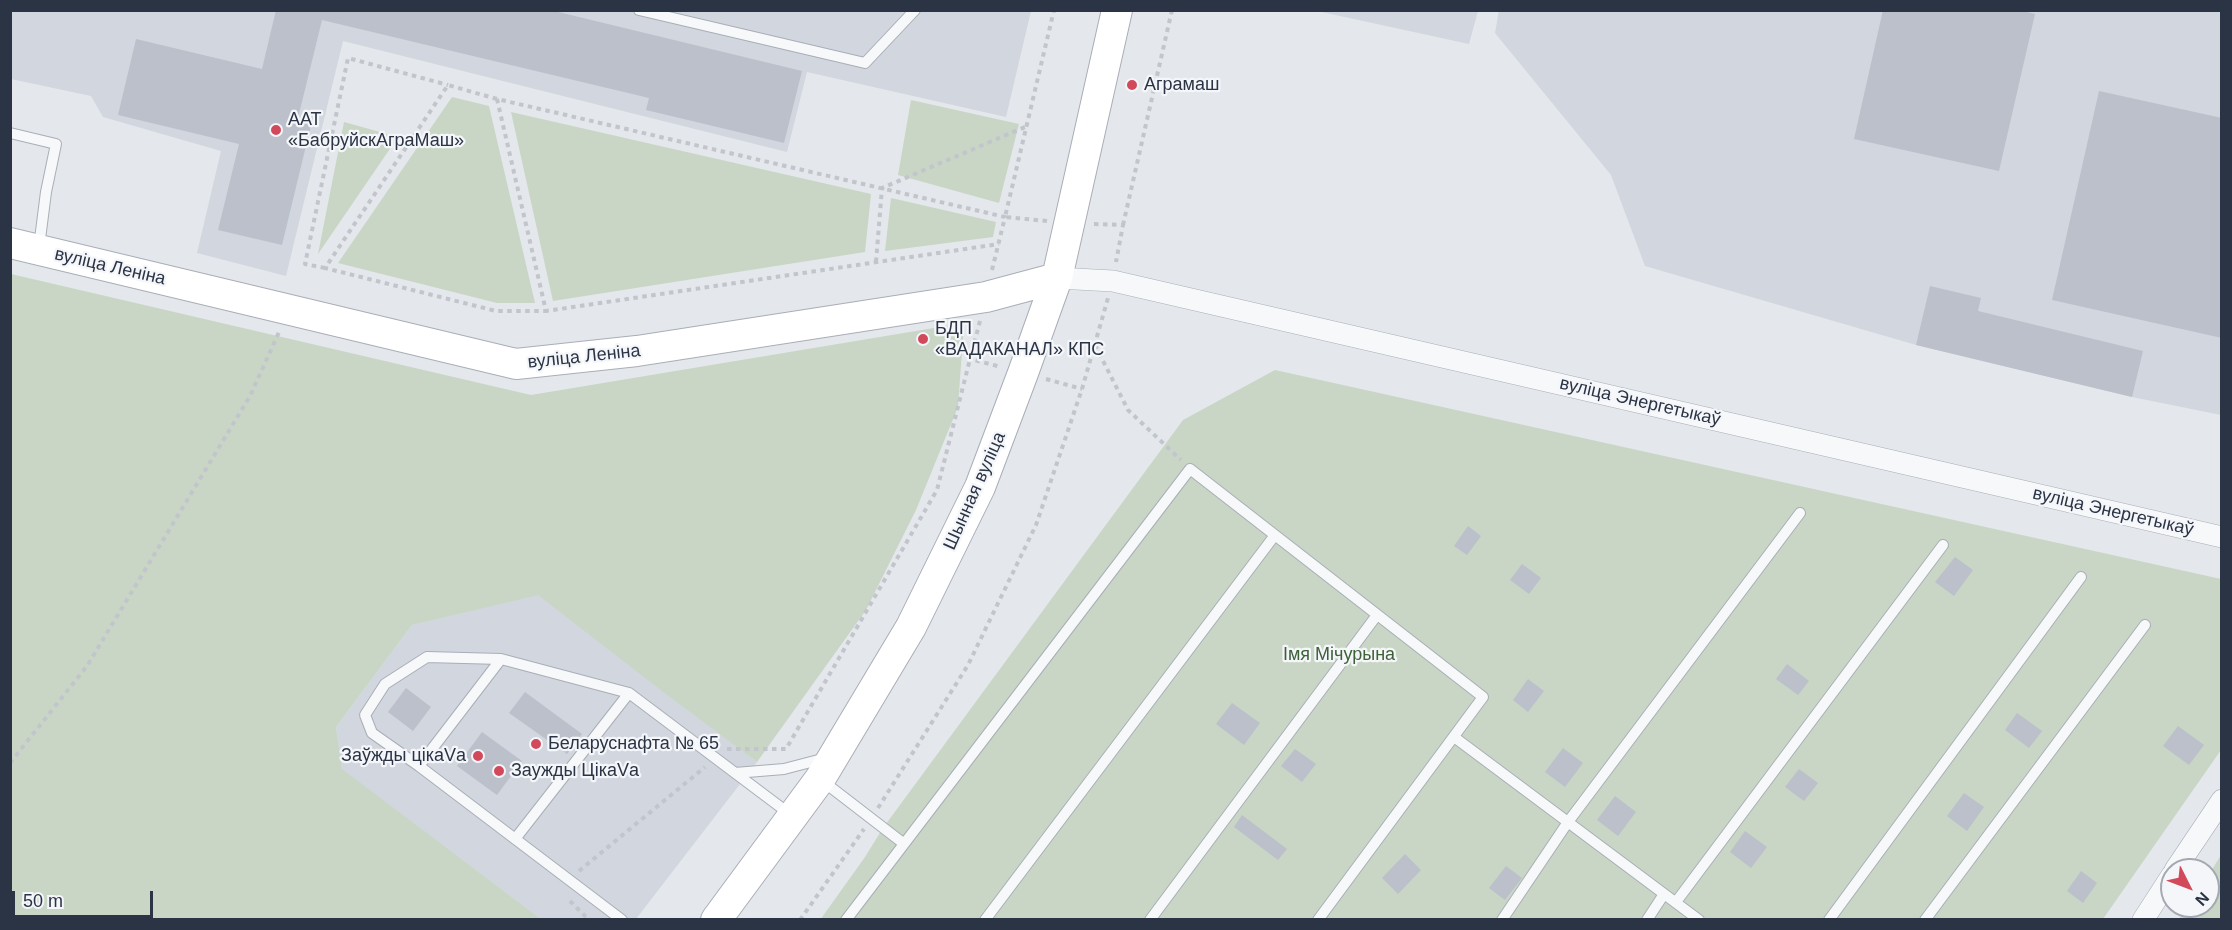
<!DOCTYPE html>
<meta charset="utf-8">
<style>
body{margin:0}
#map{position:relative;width:2232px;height:930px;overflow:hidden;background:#e4e7ec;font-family:Helvetica,sans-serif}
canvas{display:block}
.frame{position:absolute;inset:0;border:12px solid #2b3445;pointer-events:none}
.north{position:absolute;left:2160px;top:858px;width:60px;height:60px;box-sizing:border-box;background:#f4f6f9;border:2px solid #a4a8b1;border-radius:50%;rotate:132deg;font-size:16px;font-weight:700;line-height:24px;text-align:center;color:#2b3445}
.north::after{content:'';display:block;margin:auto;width:21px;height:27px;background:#d1495b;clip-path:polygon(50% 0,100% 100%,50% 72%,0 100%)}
.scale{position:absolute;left:12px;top:891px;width:141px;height:27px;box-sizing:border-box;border:3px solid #2b3445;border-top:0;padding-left:8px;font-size:18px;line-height:21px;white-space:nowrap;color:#2b3445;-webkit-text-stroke:4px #f4f6f9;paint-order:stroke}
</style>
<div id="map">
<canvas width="2232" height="930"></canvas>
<div class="frame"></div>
<div class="north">N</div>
<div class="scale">50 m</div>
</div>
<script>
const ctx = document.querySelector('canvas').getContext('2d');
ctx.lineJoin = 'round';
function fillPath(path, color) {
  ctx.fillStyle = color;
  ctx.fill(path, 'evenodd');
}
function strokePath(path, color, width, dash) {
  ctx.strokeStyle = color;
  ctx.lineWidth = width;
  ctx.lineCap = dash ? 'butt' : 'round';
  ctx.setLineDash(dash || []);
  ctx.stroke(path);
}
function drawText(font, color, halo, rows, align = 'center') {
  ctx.font = font + ' Helvetica,sans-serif';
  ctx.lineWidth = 4.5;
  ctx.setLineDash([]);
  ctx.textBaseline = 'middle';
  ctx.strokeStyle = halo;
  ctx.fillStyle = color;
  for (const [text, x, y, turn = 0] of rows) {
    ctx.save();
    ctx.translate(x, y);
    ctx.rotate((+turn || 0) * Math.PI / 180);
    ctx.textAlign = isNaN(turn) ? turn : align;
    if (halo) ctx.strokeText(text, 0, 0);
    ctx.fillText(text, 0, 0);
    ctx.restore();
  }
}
fillPath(new Path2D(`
 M 1499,10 L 2221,11 L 2221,415 L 2132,397 L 1916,345 L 1645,266 L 1611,175 L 1495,33 Z
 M 11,11 L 1031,11 L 1006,117 L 807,72 L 787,152 L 343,41 L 286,276 L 197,253 L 221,151 L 103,117 L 91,96 L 11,79 Z
 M 1317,11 L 1478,11 L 1469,44 Z
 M 538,594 L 757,762 L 636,919 L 541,919 L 342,770 L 336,727 L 412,625 Z`), '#d2d6de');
fillPath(new Path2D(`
 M 452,97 L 489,106 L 535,303 L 497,303 L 338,263 Z
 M 911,100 L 1019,124 L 999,203 L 898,175 Z
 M 511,112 L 871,194 L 865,252 L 553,301 Z
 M 344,122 L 398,137 L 318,254 Z
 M 891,198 L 996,222 L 993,237 L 885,251 Z
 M 11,274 L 531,395 L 964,323 L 958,407 L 916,510 L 866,610 L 757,762 L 662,691 L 538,595 L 412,625 L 336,727 L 342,769 L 541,919 L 11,919 Z
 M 1275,370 L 2221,579 L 2221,750 L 2103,919 L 820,920 L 865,857 L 883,828 L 1183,420 Z
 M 2221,855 L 2221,919 L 2179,919 L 2188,906 L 2208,906 L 2208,876 Z`), '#c9d6c5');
fillPath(new Path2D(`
 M 276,10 L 550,10 L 802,71 L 784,143 L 646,110 L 649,98 L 322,20 L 298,118 L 312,121 L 282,245 L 218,230 L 239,144 L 118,115 L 136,39 L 262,69 Z
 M 1883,10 L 2019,10 L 2035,14 L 1999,171 L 1854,139 Z
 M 2099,91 L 2222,118 L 2222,338 L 2052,300 Z
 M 1930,286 L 1981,298 L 1978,311 L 2143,351 L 2132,397 L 1916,345 Z
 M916 339a7 7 0 1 1 14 0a7 7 0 1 1-14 0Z
 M 1468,526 L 1481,536 L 1467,555 L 1454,546 Z
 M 1955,557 L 1973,570 L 1954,596 L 1935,582 Z
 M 1522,564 L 1541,578 L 1529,594 L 1510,580 Z
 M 1787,664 L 1809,681 L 1798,695 L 1776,679 Z
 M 1528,679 L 1544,691 L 1528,712 L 1513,700 Z
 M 406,688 L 431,707 L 413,731 L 388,712 Z
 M 525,692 L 582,734 L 567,754 L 509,713 Z
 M 1232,703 L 1260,723 L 1244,745 L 1216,724 Z
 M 2017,713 L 2042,731 L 2029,748 L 2005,730 Z
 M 2178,726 L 2204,745 L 2189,765 L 2163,746 Z
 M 482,732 L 522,761 L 497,795 L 457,766 Z
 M 1563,748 L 1583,763 L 1565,787 L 1545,772 Z
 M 1295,749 L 1316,764 L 1302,782 L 1281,766 Z
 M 1799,769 L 1818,783 L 1804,801 L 1785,787 Z
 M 1964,793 L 1984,807 L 1967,831 L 1947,816 Z
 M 1615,796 L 1636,812 L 1618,836 L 1597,820 Z
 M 1242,815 L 1287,849 L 1278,860 L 1234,827 Z
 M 1745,831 L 1767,847 L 1751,868 L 1730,852 Z
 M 1405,854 L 1421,870 L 1398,894 L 1382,878 Z
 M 1506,866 L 1522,878 L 1505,900 L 1489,888 Z
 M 2081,871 L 2097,883 L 2083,903 L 2067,891 Z`), '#bbc0ca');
const lane = new Path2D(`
 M 639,10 L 865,63 L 915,10
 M 10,133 L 56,144 L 46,192 L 39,247
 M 1454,737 L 1699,920
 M 419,766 L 372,733 L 365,715 L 385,684 L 427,657 L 501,659
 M 735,773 L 784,769 L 826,758
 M 820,779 L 903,843
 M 515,839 L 629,693
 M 1676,902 L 1943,545
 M 622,920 L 419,766 L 501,659 L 629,693 L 791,815
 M 846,920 L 1190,469 L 1483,697 L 1318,920
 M 985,920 L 1275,535
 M 1150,920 L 1377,615
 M 1502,920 L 1568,822 L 1800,513
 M 1647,920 L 1664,894
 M 1829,920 L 2081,577
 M 1925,920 L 2145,625`);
const street = new Path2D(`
 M 1057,278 L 1113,281 L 2222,537
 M 2175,870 L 2222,800
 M 2143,920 L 2172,875`);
const secondary = new Path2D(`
 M 10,243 L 516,364 L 637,351 L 986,297 L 1057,278
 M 716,920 L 820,779 L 911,627 L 980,487 L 1023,373 L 1057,278 L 1117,10`);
strokePath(lane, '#a9aeb7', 12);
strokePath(street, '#a9aeb7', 22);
strokePath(secondary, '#a9aeb7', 32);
strokePath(new Path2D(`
 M 497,99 L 448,85 L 325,268 L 496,311 L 546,311
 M 1047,221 L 1005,217 L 1054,10
 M 1094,224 L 1123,225 L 1116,262
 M 1123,225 L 1172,10
 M 876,262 L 882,188 L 1025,127
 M 325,268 L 305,264 L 348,58 L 448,85
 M 992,270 L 1005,217 L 497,99 L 546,311 L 999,244
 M 980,321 L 970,359 L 1001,367
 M 1095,345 L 1128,410 L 1181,460
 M 1046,379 L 1082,389
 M 727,749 L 786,749 L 937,490 L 970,359
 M 10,763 L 87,666 L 250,396 L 280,330
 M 878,808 L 968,665 L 1036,525 L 1082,389 L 1108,298
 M 579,871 L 705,767
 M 570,901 L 589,920
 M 800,920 L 864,829`), '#c2c5cb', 4, [4.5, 4.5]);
strokePath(lane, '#f7f8fa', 10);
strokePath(street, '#f7f8fa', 21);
strokePath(secondary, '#fff', 30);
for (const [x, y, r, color] of [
 [1132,85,6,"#d1495b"],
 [276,130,6,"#d1495b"],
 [923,339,6,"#d1495b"],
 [536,744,6,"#d1495b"],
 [478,756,6,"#d1495b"],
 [499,771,6,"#d1495b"]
]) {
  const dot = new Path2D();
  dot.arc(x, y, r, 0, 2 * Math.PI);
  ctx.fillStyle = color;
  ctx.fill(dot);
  strokePath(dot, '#f4f6f9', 2);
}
drawText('18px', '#2b3445', '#f4f6f9', [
 ["Аграмаш",1144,85],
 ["ААТ",288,120],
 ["«БабруйскАграМаш»",288,141],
 ["БДП",935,329],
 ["«ВАДАКАНАЛ» КПС",935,350],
 ["Беларуснафта № 65",548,744],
 ["Заўжды цікаVа",466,756,"right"],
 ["Заужды ЦікаVа",511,771]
], 'left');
drawText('18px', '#2b3445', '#f4f6f9', [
 ["вуліца Леніна",110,267,13],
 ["вуліца Леніна",584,357,-6],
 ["вуліца Энергетыкаў",1640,402,13],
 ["Шынная вуліца",975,491,-66],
 ["вуліца Энергетыкаў",2113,512,13]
]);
drawText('18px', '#3f6138', '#f4f6f9', [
 ["Імя Мічурына",1339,655]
]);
</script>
